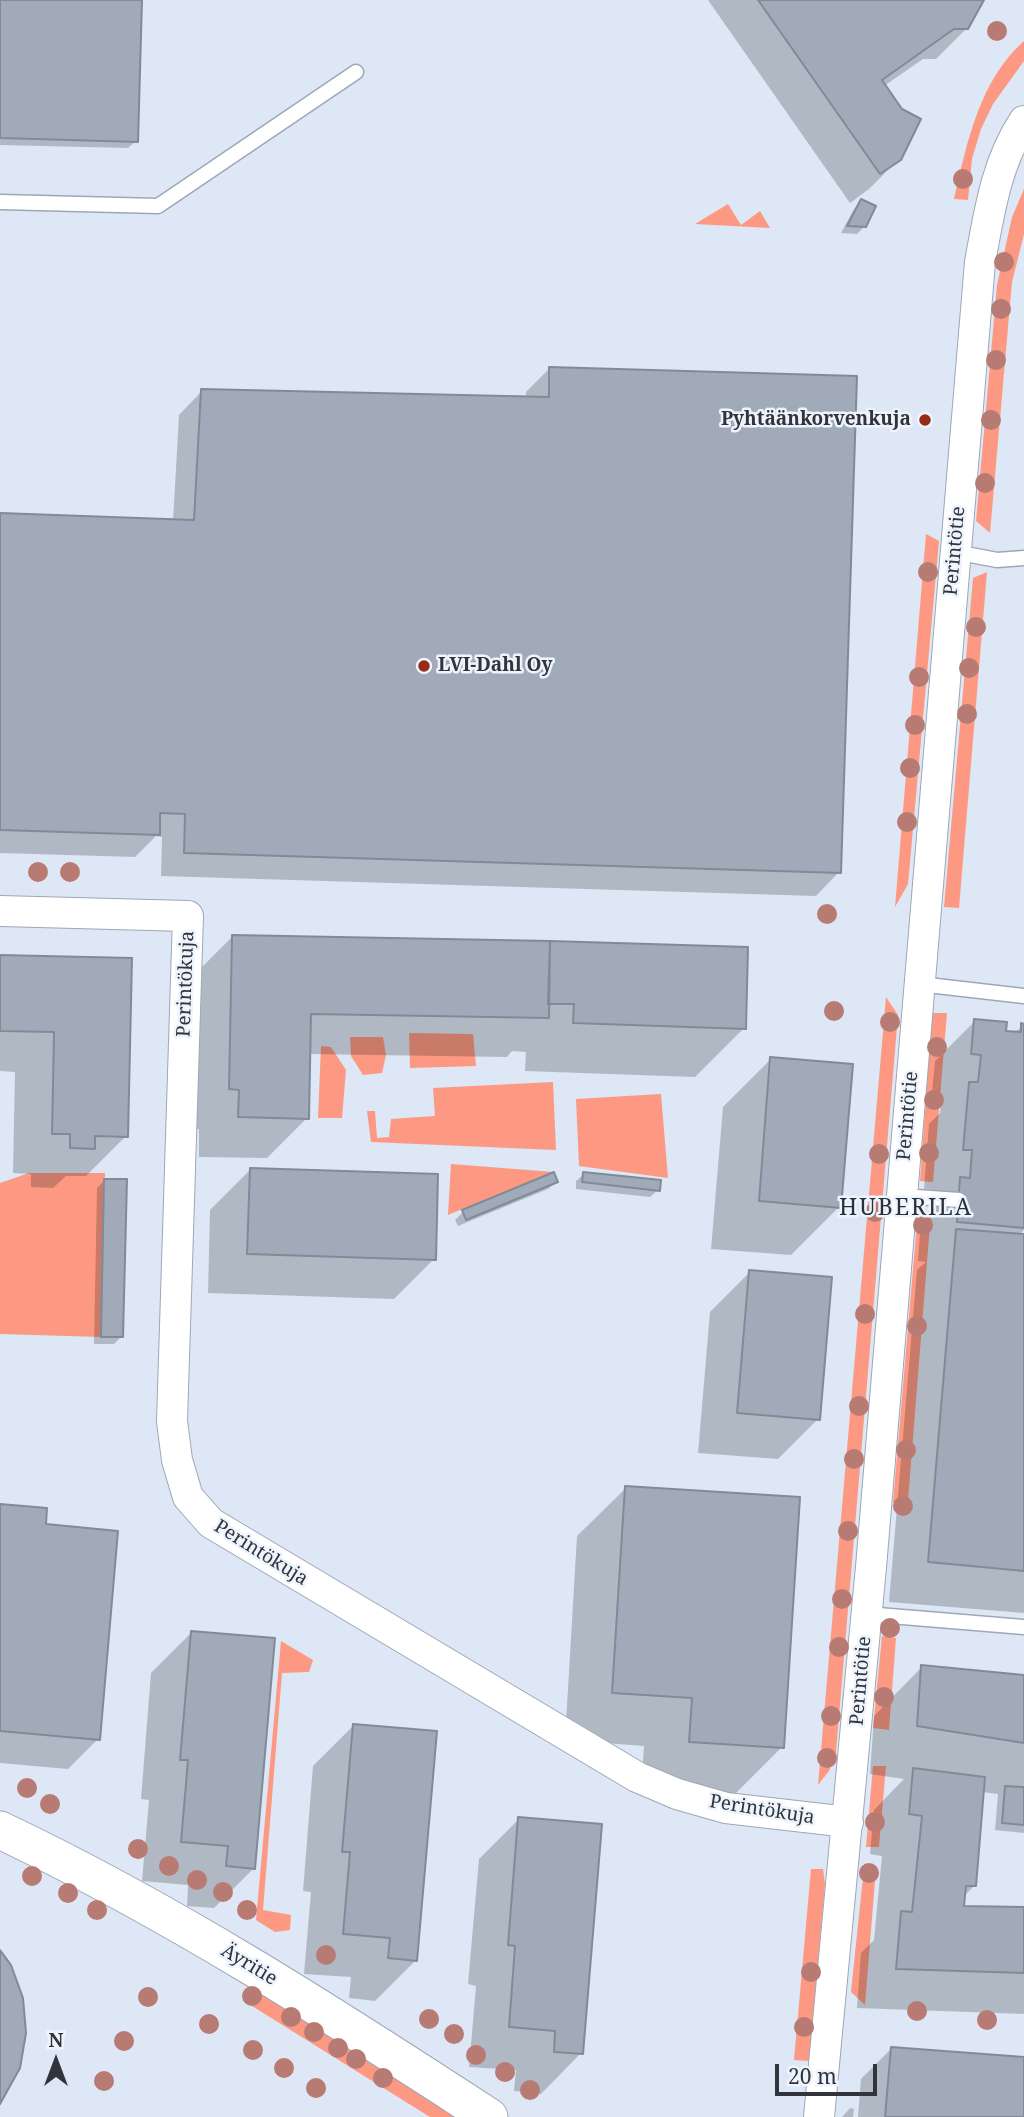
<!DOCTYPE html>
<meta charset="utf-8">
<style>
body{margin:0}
#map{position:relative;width:1024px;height:2117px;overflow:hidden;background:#dde7f5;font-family:"Noto Serif",serif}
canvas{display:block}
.north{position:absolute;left:21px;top:2026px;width:70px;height:70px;-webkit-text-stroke:5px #eef4fd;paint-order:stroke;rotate:0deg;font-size:19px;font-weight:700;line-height:28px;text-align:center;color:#31353b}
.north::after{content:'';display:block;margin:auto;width:24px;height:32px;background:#31353b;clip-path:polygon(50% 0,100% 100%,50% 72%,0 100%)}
.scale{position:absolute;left:775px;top:2064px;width:102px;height:32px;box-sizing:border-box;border:4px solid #31353b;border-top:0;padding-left:9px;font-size:21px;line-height:24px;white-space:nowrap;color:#31353b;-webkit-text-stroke:5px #eef4fd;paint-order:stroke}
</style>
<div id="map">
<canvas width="1024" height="2117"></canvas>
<div class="north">N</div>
<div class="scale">20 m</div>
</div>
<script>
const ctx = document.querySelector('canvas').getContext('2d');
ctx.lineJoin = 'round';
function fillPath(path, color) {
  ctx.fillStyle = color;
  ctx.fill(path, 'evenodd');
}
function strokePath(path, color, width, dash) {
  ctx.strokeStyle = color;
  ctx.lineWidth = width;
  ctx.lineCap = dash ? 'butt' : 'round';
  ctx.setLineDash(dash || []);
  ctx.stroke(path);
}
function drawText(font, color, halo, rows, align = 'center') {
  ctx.font = font + ' "Noto Serif",serif';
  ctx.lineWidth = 5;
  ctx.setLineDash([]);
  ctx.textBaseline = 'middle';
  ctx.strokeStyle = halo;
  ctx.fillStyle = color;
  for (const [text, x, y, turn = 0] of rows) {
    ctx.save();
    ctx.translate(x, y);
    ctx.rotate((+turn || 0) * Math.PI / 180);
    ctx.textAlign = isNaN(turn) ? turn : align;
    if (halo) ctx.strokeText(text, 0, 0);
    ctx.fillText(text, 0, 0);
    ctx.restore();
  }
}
fillPath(new Path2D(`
 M 1024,41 L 1024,61 L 993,104 L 981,129 L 972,159 L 968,200 L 954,199 C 967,143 979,81 1024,41 Z
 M 1024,189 L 1024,234 L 1012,282 L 990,533 L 976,521 L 997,285 L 1012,217 Z
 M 728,204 L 741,225 L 760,211 L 770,228 L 695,224 Z
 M 926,534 L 939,541 L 908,884 L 895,907 Z
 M 987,572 L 959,908 L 944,907 L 973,578 Z
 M 886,997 L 898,1015 L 836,1752 L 829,1771 L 818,1785 Z
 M 932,1013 L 947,1013 L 933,1182 L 920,1181 Z
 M 409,1033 L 473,1034 L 476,1066 L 410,1068 Z
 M 350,1037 L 383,1037 L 386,1055 L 382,1073 L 363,1075 L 351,1056 Z
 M 321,1046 L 331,1047 L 346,1070 L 342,1118 L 318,1118 Z
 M 553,1082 L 556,1150 L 371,1142 L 367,1111 L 375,1111 L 377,1138 L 389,1137 L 391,1119 L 435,1116 L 433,1088 Z
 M 661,1094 L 668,1178 L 579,1166 L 576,1099 Z
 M 451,1164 L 554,1172 L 448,1215 Z
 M 29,1173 L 105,1173 L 101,1337 L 0,1334 L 0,1183 Z
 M 918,1211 L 931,1212 L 907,1513 L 893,1502 Z
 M 882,1636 L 896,1638 L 889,1730 L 873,1728 Z
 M 281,1641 L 313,1660 L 309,1672 L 282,1673 L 263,1910 L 291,1915 L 290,1930 L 275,1932 L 256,1920 Z
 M 873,1766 L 886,1766 L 879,1847 L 866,1847 Z
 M 864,1867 L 876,1868 L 865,2005 L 851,1992 Z
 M 811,1869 L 823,1869 L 825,1884 L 809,2061 L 794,2060 Z
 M 252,1986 L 367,2058 L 455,2117 L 430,2117 L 244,2001 Z`), '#fd9983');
fillPath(new Path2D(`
 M 0,0 L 140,0 L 136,141 L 128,148 L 0,145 Z
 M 708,0 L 982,0 L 967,28 L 936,59 L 923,59 L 884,86 L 899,159 L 869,189 L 850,203 Z
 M 861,201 L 865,226 L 857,234 L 841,233 L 854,209 Z
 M 550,368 L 839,872 L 816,896 L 161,876 L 162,837 L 156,836 L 135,857 L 0,853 L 0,515 L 173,521 L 179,415 L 202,391 L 526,398 L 526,392 Z
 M 232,937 L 744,1028 L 695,1077 L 525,1071 L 526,1052 L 512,1051 L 507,1057 L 308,1054 L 307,1118 L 267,1158 L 199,1157 L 199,1129 L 190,1129 L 192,977 Z
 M 0,957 L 131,960 L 126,1136 L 86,1176 L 66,1176 L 53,1188 L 31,1187 L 31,1174 L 13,1173 L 15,1072 L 0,1071 Z
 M 975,1021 L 1004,1032 L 1014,1033 L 1024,1025 L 1024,1230 L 1018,1236 L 1024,1236 L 1024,1613 L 889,1602 L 917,1270 L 926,1262 L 918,1261 L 921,1219 L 931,1209 L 933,1190 L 924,1189 L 929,1124 L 940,1113 L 942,1094 L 932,1093 L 935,1061 Z
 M 771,1059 L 839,1207 L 791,1255 L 711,1249 L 723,1107 Z
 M 250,1170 L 434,1259 L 394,1299 L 208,1293 L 210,1210 Z
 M 584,1174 L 658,1190 L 650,1197 L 576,1189 L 576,1181 Z
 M 553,1175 L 556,1182 L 548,1189 L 458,1226 L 455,1220 L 463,1212 Z
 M 105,1180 L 122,1336 L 114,1344 L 94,1344 L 97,1188 Z
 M 750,1272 L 818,1419 L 778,1459 L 698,1453 L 710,1312 Z
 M 626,1488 L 782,1747 L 734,1795 L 641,1790 L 644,1746 L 565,1740 L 577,1536 Z
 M 0,1505 L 44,1526 L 98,1739 L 68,1769 L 0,1763 Z
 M 191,1633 L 254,1868 L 214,1908 L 187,1906 L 188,1885 L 142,1881 L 149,1800 L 141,1799 L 151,1673 Z
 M 922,1667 L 1024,1676 L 1024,1833 L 995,1830 L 998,1794 L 982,1792 L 974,1886 L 963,1897 L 962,1907 L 1024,1909 L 1024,2014 L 857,2008 L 861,1953 L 874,1940 L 882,1856 L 870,1854 L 874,1810 L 904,1779 L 870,1774 L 874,1716 Z
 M 353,1726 L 415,1961 L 375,2001 L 349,1998 L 351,1977 L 304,1974 L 311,1892 L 303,1891 L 313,1766 Z
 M 519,1819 L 581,2053 L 541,2094 L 514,2091 L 516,2070 L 469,2067 L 476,1986 L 468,1984 L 479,1859 Z
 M 891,2049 L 1024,2059 L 1024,2117 L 858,2117 L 861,2079 Z
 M 850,2108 L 854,2109 L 853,2117 L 842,2117 Z`), '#0003');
const building = new Path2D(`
 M 0,0 L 142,0 L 138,142 L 0,138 Z
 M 758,0 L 984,0 L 968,29 L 954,29 L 882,80 L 902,109 L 921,119 L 901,160 L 880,174 Z
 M 861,199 L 876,206 L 866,227 L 847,226 Z
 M 549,367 L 857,376 L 841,873 L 184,853 L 185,814 L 160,813 L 160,835 L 0,830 L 0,513 L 194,520 L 201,389 L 549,397 Z
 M 232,935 L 550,941 L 549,1018 L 311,1014 L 309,1119 L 238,1117 L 239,1090 L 229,1089 Z
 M 550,941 L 748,947 L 746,1029 L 573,1023 L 574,1004 L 548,1004 Z
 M 0,955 L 132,958 L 128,1137 L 95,1136 L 95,1149 L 70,1148 L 70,1134 L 52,1134 L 54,1032 L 0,1031 Z
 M 974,1019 L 1007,1022 L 1006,1031 L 1021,1032 L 1021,1023 L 1024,1024 L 1024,1228 L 957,1222 L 960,1177 L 970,1178 L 972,1150 L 963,1150 L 969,1082 L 978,1082 L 981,1055 L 971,1054 Z
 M 770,1057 L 853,1064 L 841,1208 L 759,1201 Z
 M 250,1168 L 438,1174 L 436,1260 L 247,1254 Z
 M 554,1172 L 558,1182 L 466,1220 L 462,1210 Z
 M 583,1172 L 661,1180 L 660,1191 L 582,1182 Z
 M 104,1179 L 127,1179 L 123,1337 L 101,1337 Z
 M 956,1229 L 1024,1234 L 1024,1571 L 928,1562 Z
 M 749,1270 L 832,1277 L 820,1420 L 737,1413 Z
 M 625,1486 L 800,1497 L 784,1748 L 689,1742 L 692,1698 L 612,1693 Z
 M 0,1504 L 47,1508 L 46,1524 L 118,1531 L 100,1740 L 0,1731 Z
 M 191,1631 L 275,1638 L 255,1869 L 226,1866 L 228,1846 L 181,1842 L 188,1760 L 180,1760 Z
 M 921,1665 L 1024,1675 L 1024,1743 L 917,1726 Z
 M 353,1724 L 437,1731 L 417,1961 L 388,1958 L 390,1938 L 343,1934 L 350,1852 L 342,1852 Z
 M 913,1768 L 985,1777 L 976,1886 L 966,1886 L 964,1906 L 1024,1907 L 1024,1973 L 896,1969 L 901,1911 L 912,1912 L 922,1816 L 909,1814 Z
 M 1005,1786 L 1024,1787 L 1024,1825 L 1002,1823 Z
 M 518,1817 L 602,1824 L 583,2054 L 554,2052 L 555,2031 L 509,2027 L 515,1946 L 508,1945 Z
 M 0,1950 L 11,1965 L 23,1998 L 26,2033 L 20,2068 L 0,2104 Z
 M 891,2047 L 1024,2057 L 1024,2117 L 885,2117 Z`);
fillPath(building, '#a1aab8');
strokePath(building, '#818a97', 2);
const service = new Path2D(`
 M 0,202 L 158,206 L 356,72
 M 955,552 L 997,560 L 1024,558
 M 919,984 L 1024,996
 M 902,1196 L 959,1200
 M 866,1614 L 1024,1627`);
const minor = new Path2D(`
 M 0,911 L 188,916 L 172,1421 L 177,1460 L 188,1497 L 211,1523 L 637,1777 L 677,1794 L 726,1808 L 848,1822
 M 819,2117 L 871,1567 L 980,262 C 989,214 996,163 1024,121`);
const tertiary = new Path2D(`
 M 0,1830 C 171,1911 331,2014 489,2117`);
strokePath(service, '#9ea7b5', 17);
strokePath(minor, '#9ea7b5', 32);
strokePath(tertiary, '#9ea7b5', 39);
strokePath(service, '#fff', 14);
strokePath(minor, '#fff', 30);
strokePath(tertiary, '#fff', 37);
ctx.fillStyle = '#b87b73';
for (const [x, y] of [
 [997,31],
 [963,179],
 [1004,262],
 [1001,309],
 [996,360],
 [991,420],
 [985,483],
 [928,572],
 [976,627],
 [969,668],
 [919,677],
 [967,714],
 [915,725],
 [910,768],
 [907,822],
 [38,872],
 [70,872],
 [827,914],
 [834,1011],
 [890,1022],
 [937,1047],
 [934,1100],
 [929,1153],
 [879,1154],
 [875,1212],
 [923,1225],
 [865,1314],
 [917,1326],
 [859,1406],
 [906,1450],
 [854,1459],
 [903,1506],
 [848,1531],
 [842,1599],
 [890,1628],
 [839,1647],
 [884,1697],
 [831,1716],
 [827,1758],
 [27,1788],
 [50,1804],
 [875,1822],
 [138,1849],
 [169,1866],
 [869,1873],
 [32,1876],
 [197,1880],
 [223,1892],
 [68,1893],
 [97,1910],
 [247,1910],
 [326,1955],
 [811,1972],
 [252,1996],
 [148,1997],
 [917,2011],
 [291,2017],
 [429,2019],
 [987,2020],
 [209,2024],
 [804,2027],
 [314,2032],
 [454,2034],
 [124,2041],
 [338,2048],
 [253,2050],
 [476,2055],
 [356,2059],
 [284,2068],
 [505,2072],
 [383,2078],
 [104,2081],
 [316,2088],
 [530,2090]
]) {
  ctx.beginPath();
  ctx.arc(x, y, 10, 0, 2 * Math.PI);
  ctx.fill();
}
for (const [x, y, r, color] of [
 [925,420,7,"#952c18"],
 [424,666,7,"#952c18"]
]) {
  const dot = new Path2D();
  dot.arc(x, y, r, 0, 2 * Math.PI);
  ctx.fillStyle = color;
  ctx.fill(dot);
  strokePath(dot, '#eef4fd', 2.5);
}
drawText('bold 19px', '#31353b', '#eef4fd', [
 ["Pyhtäänkorvenkuja",911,420],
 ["LVI-Dahl Oy",438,666,"left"]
], 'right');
drawText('19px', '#31353b', '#eef4fd', [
 ["Perintötie",955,551,-85],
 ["Perintökuja",186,984,-88],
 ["Perintötie",908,1116,-85],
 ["Perintökuja",261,1553,32],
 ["Perintötie",861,1681,-85],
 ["Perintökuja",762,1810,9],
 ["Äyritie",249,1965,31]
]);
ctx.letterSpacing = '2px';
drawText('23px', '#29313b', '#eef4fd', [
 ["HUBERILA",906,1208]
]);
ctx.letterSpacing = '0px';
</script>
